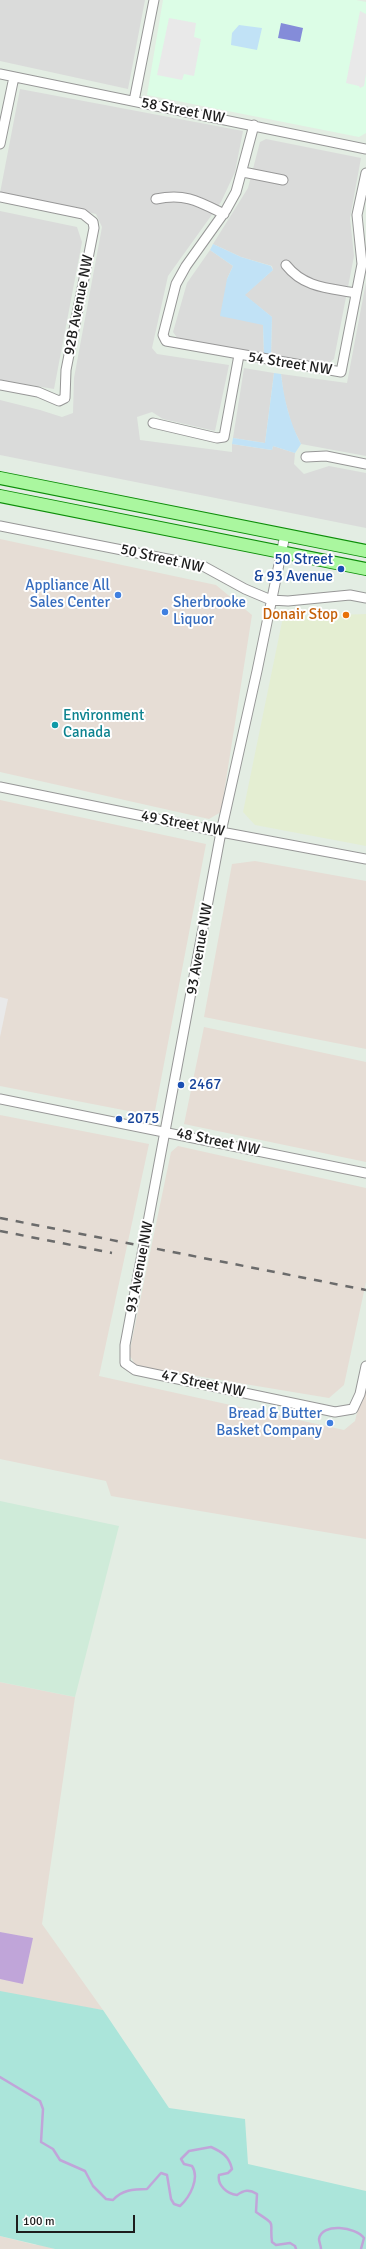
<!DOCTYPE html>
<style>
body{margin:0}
#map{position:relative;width:366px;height:2249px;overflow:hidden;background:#e3ede3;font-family:Signika,sans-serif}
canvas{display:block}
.scale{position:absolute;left:16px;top:2215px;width:119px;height:18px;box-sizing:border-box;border:2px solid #1d1d1d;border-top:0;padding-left:5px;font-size:12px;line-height:14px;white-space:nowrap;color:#1d1d1d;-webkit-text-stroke:3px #fff;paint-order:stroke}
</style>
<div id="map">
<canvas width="366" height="2249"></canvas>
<div class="scale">100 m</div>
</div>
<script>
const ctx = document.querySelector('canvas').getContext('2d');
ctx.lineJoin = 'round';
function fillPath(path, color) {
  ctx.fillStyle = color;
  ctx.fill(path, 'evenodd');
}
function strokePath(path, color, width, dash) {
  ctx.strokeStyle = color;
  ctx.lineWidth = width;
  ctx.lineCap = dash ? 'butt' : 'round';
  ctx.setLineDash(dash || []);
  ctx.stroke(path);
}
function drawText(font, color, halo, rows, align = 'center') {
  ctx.font = font + ' Signika,sans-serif';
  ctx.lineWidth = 4;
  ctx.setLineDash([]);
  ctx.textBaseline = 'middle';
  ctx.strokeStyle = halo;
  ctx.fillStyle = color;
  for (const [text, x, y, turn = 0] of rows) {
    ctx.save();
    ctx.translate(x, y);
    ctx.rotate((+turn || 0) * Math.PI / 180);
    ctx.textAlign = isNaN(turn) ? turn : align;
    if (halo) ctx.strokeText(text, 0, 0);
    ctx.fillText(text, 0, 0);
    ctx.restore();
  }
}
fillPath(new Path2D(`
 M 0,0 L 145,0 L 128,89 L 0,61 Z
 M 20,89 L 243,131 L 235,172 L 221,202 L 168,276 L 152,348 L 157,354 L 229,365 L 215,431 L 163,419 L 152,412 L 137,417 L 140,440 L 232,452 L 232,444 L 272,450 L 273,446 L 295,453 L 294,464 L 304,474 L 329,466 L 366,473 L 366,528 L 0,455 L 0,400 L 40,410 L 62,417 L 73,413 L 74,378 L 102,227 L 96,214 L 0,193 Z
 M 266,139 L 361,158 L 350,218 L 354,256 L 334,359 L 329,363 L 271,357 L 272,317 L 244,295 L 273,270 L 272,266 L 241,257 L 213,244 L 248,188 L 260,142 Z
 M 0,211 L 77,227 L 82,242 L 54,389 L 0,380 Z
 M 210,250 L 233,266 L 227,279 L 263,325 L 264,356 L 178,339 L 173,332 L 187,283 Z
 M 366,282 L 366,456 L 301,444 L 292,426 L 284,397 L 281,374 L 347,383 Z
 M 244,368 L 274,373 L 265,443 L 233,438 Z`), '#dadbda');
fillPath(new Path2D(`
 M 366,614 L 366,846 L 255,825 L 243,812 L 283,617 Z`), '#e4eed2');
fillPath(new Path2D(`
 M 0,539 L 216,585 L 252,615 L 221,812 L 209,819 L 0,772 Z
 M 0,800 L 206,844 L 154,1116 L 0,1086 Z
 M 255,861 L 366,881 L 366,1049 L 204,1017 L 232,864 Z
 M 204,1027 L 366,1062 L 366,1162 L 184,1124 Z
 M 0,1115 L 149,1144 L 99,1376 L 344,1430 L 355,1421 L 366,1376 L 366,1539 L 111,1496 L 106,1481 L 0,1459 Z
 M 178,1146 L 366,1188 L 366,1282 L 344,1385 L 329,1398 L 136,1366 L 129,1354 L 171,1152 Z
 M 0,1682 L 75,1697 L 42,1924 L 103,2010 L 0,1994 Z
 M 0,2236 L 36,2245 L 37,2244 L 55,2249 L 0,2249 Z`), '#e6ddd5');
fillPath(new Path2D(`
 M 163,0 L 356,0 L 366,2 L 366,133 L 359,137 L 147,95 Z`), '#dcfde6');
fillPath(new Path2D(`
 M 0,1501 L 119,1526 L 75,1697 L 0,1682 Z`), '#cfebd9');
fillPath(new Path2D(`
 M 0,1991 L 103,2010 L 169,2108 L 245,2119 L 248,2164 L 366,2191 L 366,2249 L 55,2249 L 0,2236 Z`), '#abe5da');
fillPath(new Path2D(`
 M 239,25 L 262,28 L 257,50 L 231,45 L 232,33 Z
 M 213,244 L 241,257 L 271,266 L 273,270 L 245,295 L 272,317 L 271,357 L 264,356 L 263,325 L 220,316 L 227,279 L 233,266 L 210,250 Z
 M 274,373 L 281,374 C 284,399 289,421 301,444 L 295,453 L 273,446 L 272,450 L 232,444 L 233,438 L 265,443 Z`), '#c1e2f6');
fillPath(new Path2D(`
 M 281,23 L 303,28 L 300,42 L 278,38 Z`), '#848cd9');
fillPath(new Path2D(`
 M 360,11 L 366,14 L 366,74 L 364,86 L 360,88 L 359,86 L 346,83 Z
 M 169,18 L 196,23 L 194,37 L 201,39 L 194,76 L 184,74 L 182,80 L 157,75 Z
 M 0,997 L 8,999 L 0,1037 Z`), '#e9e9e9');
fillPath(new Path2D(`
 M 0,1932 L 33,1938 L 23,1984 L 0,1979 Z`), '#c0a5d9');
strokePath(new Path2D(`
 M 0,2077 L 40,2101 L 43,2109 L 41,2142 L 53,2149 L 60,2160 L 85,2171 L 93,2186 L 106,2199 L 113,2200 C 122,2190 133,2189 147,2189 L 161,2173 L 167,2175 L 171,2199 L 174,2204 L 180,2206 C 190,2197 200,2178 192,2166 L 184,2164 L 181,2159 L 189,2151 L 211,2147 C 222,2152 229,2156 232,2169 L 228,2173 L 219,2175 C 217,2185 227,2194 237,2195 C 244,2190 249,2189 257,2194 L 256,2212 C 278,2227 269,2219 272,2242 L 276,2245 L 290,2243 L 295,2246 L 296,2249
 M 321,2249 C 321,2246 319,2242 319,2239 C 322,2222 356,2227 364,2238 L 361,2249`), '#c0a5d9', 2.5);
const minor = new Path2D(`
 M 0,74 L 366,149
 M 134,101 L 154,0
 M 254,125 L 236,192 L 226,210 L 186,266 L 176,284 L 163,335 L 166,341 L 341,372 L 362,264 L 357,215 L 366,173
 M 0,144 L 14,77
 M 243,172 L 283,180
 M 0,197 L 83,214 L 93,222 L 94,228 L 66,370 L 65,398 L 59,401 L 38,392 L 0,385
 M 156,199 C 185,193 198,201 224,214
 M 286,265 C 304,288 329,288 356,293
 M 153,423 L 217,438 L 224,437 L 239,355
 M 306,457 L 326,456 L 366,464
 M 0,526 L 203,566 L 245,589 L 271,600 L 288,601 L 350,595 L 366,598
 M 285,535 L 257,671 L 221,832 L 125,1345 L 125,1363 L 135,1370 L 335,1412 L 353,1409 L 360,1394 L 366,1366
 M 0,787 L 221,832 L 366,859
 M 0,1099 L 366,1173`);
const major = new Path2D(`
 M 0,478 L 366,551
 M 0,496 L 366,569`);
strokePath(minor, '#979797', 11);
strokePath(major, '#0c8d08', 14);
strokePath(minor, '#fff', 9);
strokePath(major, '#aaf79f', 12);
strokePath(new Path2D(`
 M 0,1218 L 366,1290
 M 0,1231 L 112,1253`), '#6b6b6b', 2.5, [8, 8]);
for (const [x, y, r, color] of [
 [341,569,4,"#1a4fb4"],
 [118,595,4,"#3f7fe0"],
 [165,612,4,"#3f7fe0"],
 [346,615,4,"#e8710a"],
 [55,725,4,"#0f9aa8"],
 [181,1085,4,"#1a4fb4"],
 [119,1119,4,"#1a4fb4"],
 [330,1423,4,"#3f7fe0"]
]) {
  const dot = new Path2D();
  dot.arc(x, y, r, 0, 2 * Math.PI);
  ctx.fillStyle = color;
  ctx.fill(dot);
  strokePath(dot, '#fff', 1.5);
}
drawText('15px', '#1d1d1d', '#fff', [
 ["58 Street NW",183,111,11],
 ["92B Avenue NW",79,305,-79],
 ["54 Street NW",290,364,9],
 ["50 Street NW",162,559,13],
 ["49 Street NW",183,824,11],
 ["93 Avenue NW",200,949,-80],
 ["48 Street NW",218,1142,12],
 ["93 Avenue NW",140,1267,-79],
 ["47 Street NW",203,1384,12]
]);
drawText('15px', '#164399', '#fff', [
 ["50 Street",333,560,"right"],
 ["& 93 Avenue",333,577,"right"],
 ["2467",189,1085],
 ["2075",127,1119]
], 'left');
drawText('15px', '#366cbe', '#fff', [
 ["Appliance All",110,586],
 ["Sales Center",110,603],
 ["Sherbrooke",173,603,"left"],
 ["Liquor",173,620,"left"],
 ["Bread & Butter",322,1414],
 ["Basket Company",322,1431]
], 'right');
drawText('15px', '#c56008', '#fff', [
 ["Donair Stop",338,615]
], 'right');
drawText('15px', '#0d838f', '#fff', [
 ["Environment",63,716],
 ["Canada",63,733]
], 'left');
</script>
